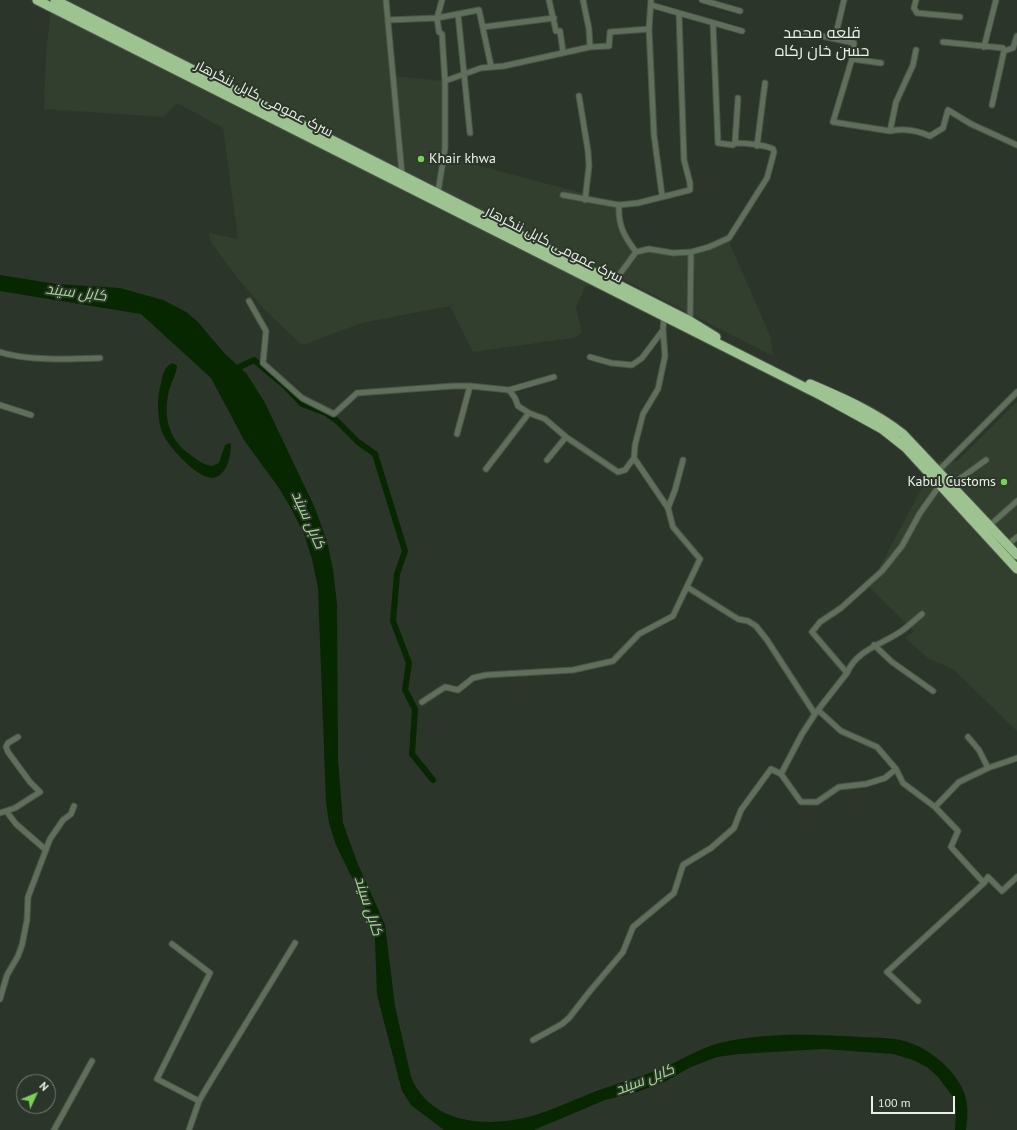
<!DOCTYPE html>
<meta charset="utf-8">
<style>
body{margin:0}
#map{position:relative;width:1017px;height:1130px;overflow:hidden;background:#2c3529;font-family:"PT Sans",sans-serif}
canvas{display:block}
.north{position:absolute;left:16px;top:1074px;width:40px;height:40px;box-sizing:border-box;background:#2c3529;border:1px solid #788075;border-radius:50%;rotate:46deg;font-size:11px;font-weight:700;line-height:16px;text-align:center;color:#eaf0e8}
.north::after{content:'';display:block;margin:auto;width:14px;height:18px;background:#78d158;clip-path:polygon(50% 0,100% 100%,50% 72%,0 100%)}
.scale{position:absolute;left:871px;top:1096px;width:84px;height:18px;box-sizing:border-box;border:2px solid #eaf0e8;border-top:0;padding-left:5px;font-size:12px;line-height:14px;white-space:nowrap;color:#eaf0e8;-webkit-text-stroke:3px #2c3529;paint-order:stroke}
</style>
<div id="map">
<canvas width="1017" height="1130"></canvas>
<div class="north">N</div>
<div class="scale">100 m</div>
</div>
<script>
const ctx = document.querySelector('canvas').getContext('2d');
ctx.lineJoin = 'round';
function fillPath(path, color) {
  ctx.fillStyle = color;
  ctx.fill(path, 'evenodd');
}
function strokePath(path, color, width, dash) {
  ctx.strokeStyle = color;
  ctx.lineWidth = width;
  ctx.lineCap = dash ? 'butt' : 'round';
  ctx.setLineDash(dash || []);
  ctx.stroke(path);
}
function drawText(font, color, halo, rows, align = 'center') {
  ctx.font = font + ' "PT Sans",Cairo,sans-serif';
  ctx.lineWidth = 4;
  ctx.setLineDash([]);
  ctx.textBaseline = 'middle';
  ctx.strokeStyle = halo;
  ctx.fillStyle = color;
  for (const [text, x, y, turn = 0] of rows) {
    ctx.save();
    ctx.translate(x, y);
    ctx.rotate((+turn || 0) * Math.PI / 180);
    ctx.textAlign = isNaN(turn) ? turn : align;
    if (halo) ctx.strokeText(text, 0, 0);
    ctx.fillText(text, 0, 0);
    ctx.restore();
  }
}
fillPath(new Path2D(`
 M 52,0 L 385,0 L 392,76 L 443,81 L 446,157 L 616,202 L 621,236 L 637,251 L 691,252 L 727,237 L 771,338 L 773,356 L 617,276 L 585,287 L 576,307 L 582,333 L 573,338 L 473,352 L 450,306 L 362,323 L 302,345 L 267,312 L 238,279 L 211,242 L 209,233 L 238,239 L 223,128 L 177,103 L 164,117 L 44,109 L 46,54 Z
 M 1017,402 L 1017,731 L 953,669 L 929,659 L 905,638 L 914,631 L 869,587 L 931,471 L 939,461 L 957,461 Z`), '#323f2e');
fillPath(new Path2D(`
 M 0,275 L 56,284 L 120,288 L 163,300 L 186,312 L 197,321 L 225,354 L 246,373 L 264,401 L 314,506 L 327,541 L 333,570 L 337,604 L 338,759 L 343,823 L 357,862 L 385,925 L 395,1006 L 411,1077 C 431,1125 488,1128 532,1116 C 555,1109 576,1099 599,1090 C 619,1083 640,1077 660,1069 C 680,1061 698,1049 719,1043 C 764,1032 815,1034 861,1037 C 878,1038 897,1037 913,1044 C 936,1053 964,1078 967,1104 C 968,1113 967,1122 966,1130 L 955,1130 L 956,1110 L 953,1097 L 938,1077 L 927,1067 L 913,1060 L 893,1054 L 823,1049 L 739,1054 L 717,1057 L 691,1067 L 664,1082 L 637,1092 L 605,1100 L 534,1130 L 444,1130 L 411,1105 L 402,1091 L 377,995 L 375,939 L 362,898 L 336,845 L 329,823 L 326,802 L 318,588 L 312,559 L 304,534 L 292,510 L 279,488 L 244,440 L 211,378 L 141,314 L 0,291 Z
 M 173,363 L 177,366 C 176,374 173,379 170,387 C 163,411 166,437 188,453 C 195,458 202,465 212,466 L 219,463 L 225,445 L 230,443 L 231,445 C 231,458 225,482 207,477 C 193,473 167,445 162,432 C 157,417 157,397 161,383 C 163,375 164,366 173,363 Z`), '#062700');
strokePath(new Path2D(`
 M 233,370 L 254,360 L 285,386 L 302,404 L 326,413 L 336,420 L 358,442 L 375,454 L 405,551 L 397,574 L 393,621 L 409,663 L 405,690 L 415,709 L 412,754 L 433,780`), '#062700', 6);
const street = new Path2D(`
 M 386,0 L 402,174
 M 549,0 L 556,31 L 560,31 L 563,52
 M 583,0 L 589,29 L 590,47
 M 651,0 L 649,29 L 654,135 L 662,195
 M 702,0 L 740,11
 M 916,0 L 914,8 L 917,13 L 960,17
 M 651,5 L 742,31
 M 458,14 L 470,133
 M 388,20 L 437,18 L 479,10 L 491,66
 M 483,27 L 554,18
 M 803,32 L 854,43 L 852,59 L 833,122 L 890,131 C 904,128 917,130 930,136 L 943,128 L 948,110 L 971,124 L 1017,145
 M 835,38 L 844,0
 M 943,42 L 1003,48 L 1004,51 L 992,105
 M 984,47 L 996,0
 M 1004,51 L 1013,48 L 1017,36
 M 852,59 L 881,63
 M 445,81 L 481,68 L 504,66 L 590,47 L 609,46 L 610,32 L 649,29
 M 579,96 L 588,151 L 589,166 L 585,200
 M 890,131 L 896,102 L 913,65 L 916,50
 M 735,143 L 738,98
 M 757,146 L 765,83
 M 438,192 L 445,148 L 445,81 L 442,34 L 439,32 L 437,18 L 442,0
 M 563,195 L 619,205 L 638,203 L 690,190 L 690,183 L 684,160 L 679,14
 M 619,205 C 618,226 624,236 636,252
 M 614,282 L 636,252 L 649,249 L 673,253 L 691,252
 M 249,301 L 266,331 L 263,363 L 302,398 L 334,414 L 357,393 L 453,386 L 470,386 L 509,390 L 554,377
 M 690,321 L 691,252 L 709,247 L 729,238 L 767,178 L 774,152 L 773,149 C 766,145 745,143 735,143 L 733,145 L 718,143 L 713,24
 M 0,352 C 27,361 71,359 100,358
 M 590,357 L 611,363 L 632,365 L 642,358 L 663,330
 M 509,390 L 515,398 L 518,406 L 529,413 L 545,419 L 566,437 L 618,472 L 625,470 L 634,458
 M 0,405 L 31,415
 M 457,434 L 470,386
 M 547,460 L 566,437
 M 486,469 L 529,413
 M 937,472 L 1017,392
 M 951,485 L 986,460
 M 668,508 L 675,490 L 683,460
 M 989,526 L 1017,501
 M 1007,545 L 1017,537
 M 687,587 L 738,619 L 748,621 L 756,626 L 767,640 L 815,714 L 818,710 L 841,731 L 877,747 L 896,769 L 903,783 L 935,807 L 958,831 L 951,847 L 984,883 L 988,877 L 1002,891 L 1017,877
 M 874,645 L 892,662 L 933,691
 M 847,673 C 857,649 884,644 903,630 C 910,625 916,619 922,614
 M 422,702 L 445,687 L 458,690 L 473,678 L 486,675 L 573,670 L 613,661 L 639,634 L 673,616 L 700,559 L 673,527 L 668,508 L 634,458 L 635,445 L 643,414 L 658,389 L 665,356 L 663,330 L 664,317
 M 818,710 L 847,673 L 812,632 L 820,622 L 841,608 L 882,571 L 902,546 L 920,513 L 940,485
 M 968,737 L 979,750 L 988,768
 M 781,774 L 801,802 L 817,802 L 839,787 L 866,784 L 885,778 L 896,769
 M 935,807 L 959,782 L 988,768 L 1017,758
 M 7,812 L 16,824 L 46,850
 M 0,813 L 15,808 L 40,792 L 30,782 L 8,752 L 6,747 L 8,743 L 18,737
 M 172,944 L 210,973 L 157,1079 L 199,1101
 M 0,999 L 7,975 L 18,956 L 22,945 L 27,920 L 28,897 L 50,839 L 63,820 L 71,814 L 74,806
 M 918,1001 L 887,972 L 984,883
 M 533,1040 L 562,1024 L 569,1018 L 590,991 L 623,952 L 633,927 L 674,893 L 683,865 L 711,848 L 734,828 L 741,810 L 771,769 L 781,774 L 802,734 L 815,714
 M 54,1130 L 92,1061
 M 189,1130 L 199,1101 L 209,1084 L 295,943`);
const highway = new Path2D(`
 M 37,0 L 822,396 L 882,429 L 906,448 L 1017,569
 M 55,0 L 690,321 L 716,337
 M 810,384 C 843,398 875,412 903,434 L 1017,555`);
strokePath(street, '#4a5348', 7);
strokePath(highway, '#4a5348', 11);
strokePath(street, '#606f5b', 5);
strokePath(highway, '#9dc391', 9);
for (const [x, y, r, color] of [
 [421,159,4,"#78d158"],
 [1004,482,4,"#78d158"]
]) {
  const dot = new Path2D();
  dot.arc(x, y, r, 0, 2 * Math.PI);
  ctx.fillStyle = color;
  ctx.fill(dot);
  strokePath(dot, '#2c3529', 1.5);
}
drawText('14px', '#eaf0e8', '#2c3529', [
 ["سرک عمومی کابل ننگرهار",264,99,27],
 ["سرک عمومی کابل ننگرهار",554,245,27]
]);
drawText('14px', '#eaf0e8', '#2c3529', [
 ["Khair khwa",429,159],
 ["Kabul Customs",996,482,"right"]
], 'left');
drawText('italic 15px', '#a4da93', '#2c3529', [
 ["کابل سيند",76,293,7],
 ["کابل سيند",308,520,66],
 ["کابل سيند",368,906,72],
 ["کابل سيند",645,1080,-21]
]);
drawText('16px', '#eaf0e8', '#2c3529', [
 ["قلعه محمد",822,33],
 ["حسن خان رکاه",822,51]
]);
</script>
